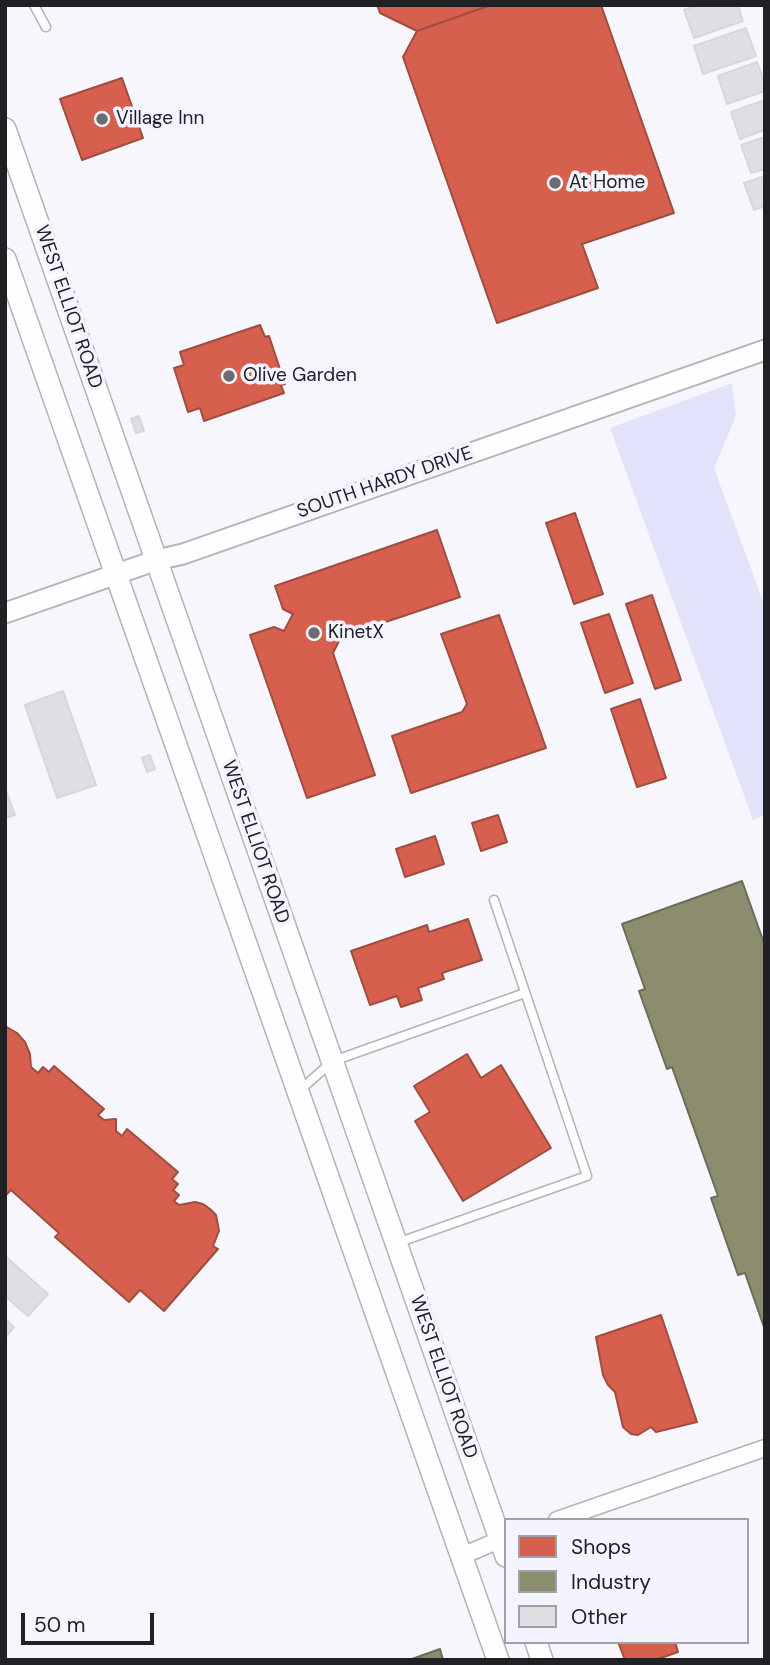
<!DOCTYPE html>
<style>
body{margin:0}
#map{position:relative;width:770px;height:1665px;overflow:hidden;background:#f6f6fc;font-family:"DM Sans",sans-serif}
canvas{display:block}
.frame{position:absolute;inset:0;border:7px solid #212125;pointer-events:none}
.legend{position:absolute;left:504px;top:1518px;width:245px;height:126px;box-sizing:border-box;background:#f3f4ff;border:2px solid #9fa0a8;margin:0;padding:9px 12px;list-style:none;font-size:21px;color:#212125}
.legend li{display:flex;align-items:center;gap:14px;height:35px}
.legend b{width:35px;border:2px solid #9fa0a8}
.scale{position:absolute;left:21px;top:1613px;width:133px;height:32px;box-sizing:border-box;border:4px solid #212125;border-top:0;padding-left:9px;font-size:21px;line-height:24px;white-space:nowrap;color:#212125;-webkit-text-stroke:5px #f3f4ff;paint-order:stroke}
</style>
<div id="map">
<canvas width="770" height="1665"></canvas>
<div class="frame"></div>
<ul class="legend">
<li><b style="height:19px;background:#d6604d"></b>Shops</li>
<li><b style="height:19px;background:#8c8c6e"></b>Industry</li>
<li><b style="height:19px;background:#dfdfe3"></b>Other</li>
</ul>
<div class="scale">50 m</div>
</div>
<script>
const ctx = document.querySelector('canvas').getContext('2d');
ctx.lineJoin = 'round';
function fillPath(path, color) {
  ctx.fillStyle = color;
  ctx.fill(path, 'evenodd');
}
function strokePath(path, color, width, dash) {
  ctx.strokeStyle = color;
  ctx.lineWidth = width;
  ctx.lineCap = dash ? 'butt' : 'round';
  ctx.setLineDash(dash || []);
  ctx.stroke(path);
}
function drawText(font, color, halo, rows, align = 'center') {
  ctx.font = font + ' "DM Sans",sans-serif';
  ctx.lineWidth = 7;
  ctx.setLineDash([]);
  ctx.textBaseline = 'middle';
  ctx.strokeStyle = halo;
  ctx.fillStyle = color;
  for (const [text, x, y, turn = 0] of rows) {
    ctx.save();
    ctx.translate(x, y);
    ctx.rotate((+turn || 0) * Math.PI / 180);
    ctx.textAlign = isNaN(turn) ? turn : align;
    if (halo) ctx.strokeText(text, 0, 0);
    ctx.fillText(text, 0, 0);
    ctx.restore();
  }
}
fillPath(new Path2D(`
 M 732,383 L 736,416 L 714,468 L 765,607 L 765,815 L 753,820 L 610,428 Z`), '#e2e2fa');
const shops = new Path2D(`
 M 377,5 L 491,5 L 417,31 L 380,13 Z
 M 491,5 L 601,5 L 674,213 L 582,244 L 598,288 L 497,323 L 403,57 L 417,31 Z
 M 122,78 L 143,138 L 82,160 L 60,99 Z
 M 260,325 L 265,337 L 269,336 L 285,384 L 281,385 L 284,393 L 204,421 L 200,408 L 188,412 L 174,368 L 184,365 L 180,352 Z
 M 575,513 L 603,594 L 574,604 L 546,523 Z
 M 437,530 L 460,597 L 341,637 L 333,653 L 375,775 L 307,798 L 250,635 L 274,627 L 284,631 L 293,614 L 283,609 L 275,586 Z
 M 652,595 L 681,680 L 655,689 L 626,604 Z
 M 609,614 L 633,683 L 605,693 L 581,623 Z
 M 499,615 L 546,748 L 411,793 L 392,736 L 462,712 L 467,704 L 441,634 Z
 M 640,699 L 666,778 L 637,787 L 611,709 Z
 M 498,815 L 507,842 L 481,851 L 472,823 Z
 M 435,836 L 444,864 L 405,877 L 396,849 Z
 M 468,919 L 482,960 L 442,973 L 444,979 L 418,988 L 422,1000 L 401,1007 L 397,996 L 370,1005 L 351,951 L 427,925 L 429,932 Z
 M 5,1026 L 17,1033 L 25,1042 L 30,1054 L 31,1067 L 38,1073 L 43,1067 L 49,1072 L 54,1066 L 104,1109 L 98,1115 L 104,1120 L 116,1119 L 116,1131 L 122,1136 L 127,1129 L 178,1172 L 172,1179 L 178,1184 L 173,1190 L 179,1195 L 174,1201 L 179,1205 L 195,1202 L 203,1204 L 210,1209 L 216,1215 L 219,1231 L 213,1246 L 218,1249 L 164,1311 L 140,1290 L 129,1302 L 55,1237 L 59,1233 L 11,1190 L 5,1196 Z
 M 467,1054 L 481,1078 L 501,1065 L 551,1148 L 463,1201 L 415,1121 L 430,1112 L 414,1086 Z
 M 661,1315 L 697,1422 L 656,1432 L 651,1427 L 638,1435 L 631,1434 L 623,1427 L 615,1392 L 608,1385 L 603,1375 L 596,1337 Z
 M 618,1642 L 675,1642 L 678,1652 L 655,1660 L 625,1660 Z`);
fillPath(shops, '#d6604d');
strokePath(shops, '#a04d41', 2);
const industry = new Path2D(`
 M 742,881 L 765,946 L 765,1330 L 745,1273 L 738,1275 L 711,1198 L 718,1196 L 672,1067 L 667,1069 L 639,991 L 645,989 L 622,924 Z
 M 440,1649 L 443,1660 L 409,1660 Z`);
fillPath(industry, '#8c8c6e');
strokePath(industry, '#6c6c58', 2);
const building = new Path2D(`
 M 699,5 L 738,5 L 743,21 L 694,38 L 684,10 Z
 M 746,28 L 756,56 L 703,74 L 694,46 Z
 M 757,62 L 765,83 L 765,91 L 727,104 L 718,76 Z
 M 765,100 L 765,130 L 740,139 L 731,112 Z
 M 765,137 L 765,169 L 751,173 L 741,145 Z
 M 765,176 L 765,206 L 754,210 L 744,183 Z
 M 139,416 L 144,431 L 136,433 L 131,419 Z
 M 63,691 L 96,785 L 57,798 L 25,705 Z
 M 150,755 L 155,769 L 147,772 L 142,758 Z
 M 5,788 L 15,815 L 5,818 Z
 M 5,1256 L 48,1294 L 28,1316 L 5,1296 Z
 M 5,1319 L 14,1327 L 5,1338 Z`);
fillPath(building, '#dfdfe3');
strokePath(building, '#d7d7db', 2);
const service = new Path2D(`
 M 34,5 L 46,27
 M 300,1090 L 333,1061 L 525,993
 M 397,1243 L 587,1176 L 494,900`);
const minor = new Path2D(`
 M 557,1520 L 765,1448
 M 462,1556 L 506,1537`);
const tertiary = new Path2D(`
 M 5,613 L 157,560 L 183,554 L 765,350`);
const secondary = new Path2D(`
 M 5,129 L 506,1556
 M 5,259 L 498,1660
 M 536,1642 L 542,1660`);
strokePath(service, '#b3b4b8', 11);
strokePath(minor, '#b3b4b8', 19);
strokePath(tertiary, '#b3b4b8', 23);
strokePath(secondary, '#b3b4b8', 24);
strokePath(service, '#fefeff', 8);
strokePath(minor, '#fefeff', 16);
strokePath(tertiary, '#fefeff', 19);
strokePath(secondary, '#fefeff', 21);
for (const [x, y, r, color] of [
 [102,119,7,"#6c6c70"],
 [555,183,7,"#6c6c70"],
 [229,376,7,"#6c6c70"],
 [314,633,7,"#6c6c70"]
]) {
  const dot = new Path2D();
  dot.arc(x, y, r, 0, 2 * Math.PI);
  ctx.fillStyle = color;
  ctx.fill(dot);
  strokePath(dot, '#f3f4ff', 2.5);
}
drawText('19px', '#212125', '#f3f4ff', [
 ["Village Inn",116,119],
 ["At Home",569,183],
 ["Olive Garden",243,376],
 ["KinetX",328,633]
], 'left');
drawText('19px', '#212125', '#f3f4ff', [
 ["WEST ELLIOT ROAD",68,307,71],
 ["SOUTH HARDY DRIVE",385,483,-19],
 ["WEST ELLIOT ROAD",255,842,71],
 ["WEST ELLIOT ROAD",443,1377,71]
]);
</script>
